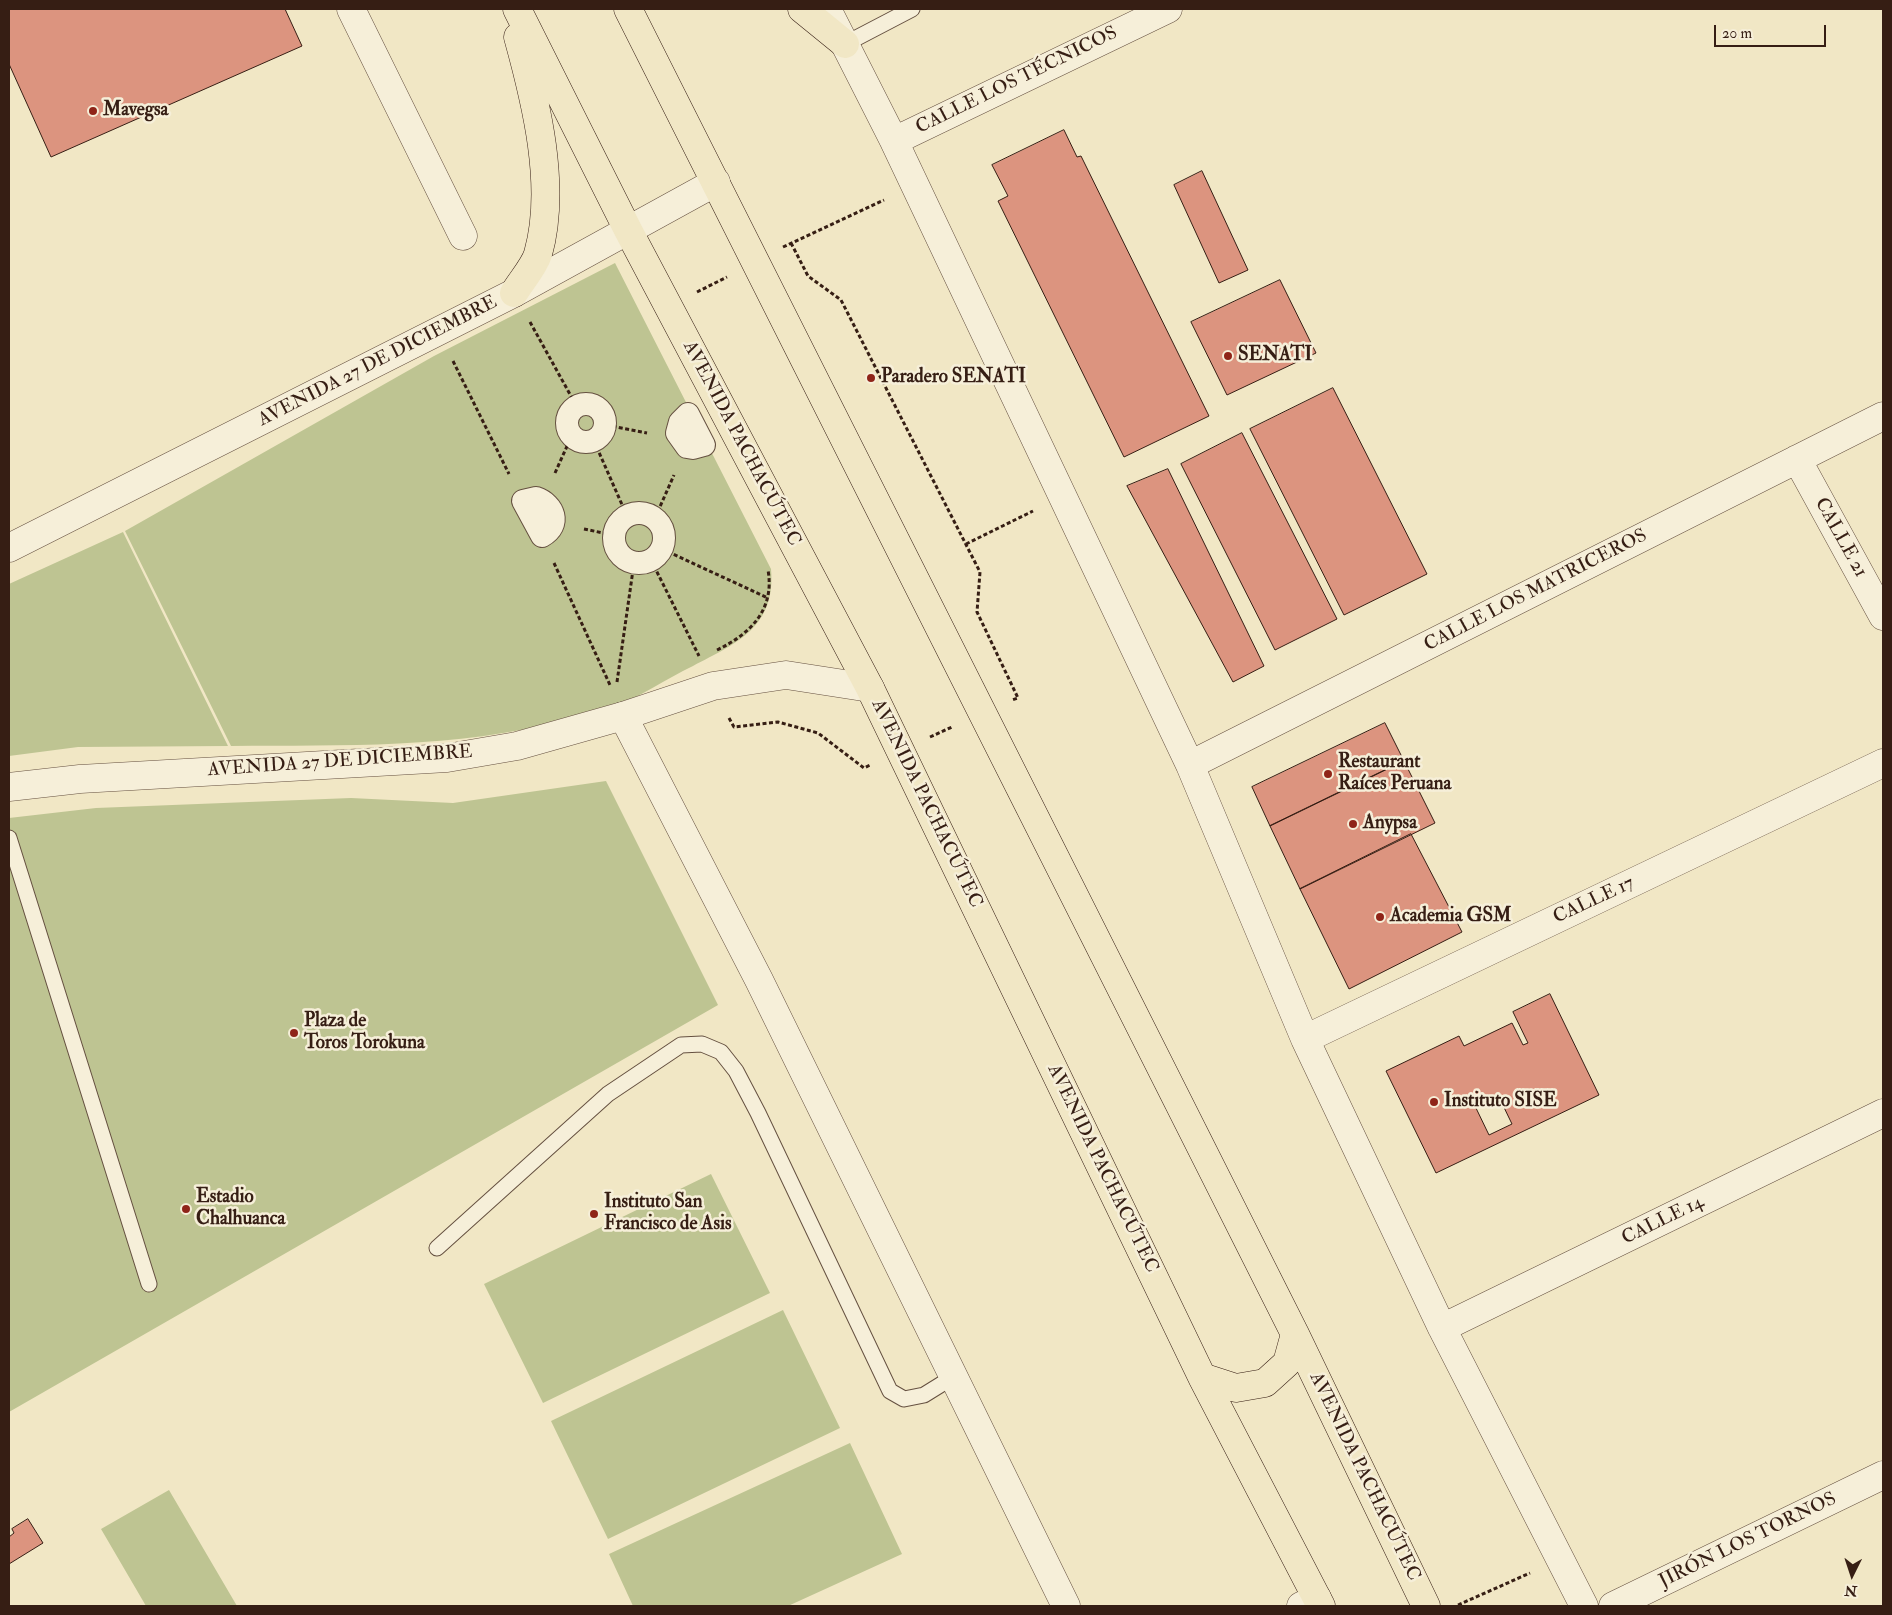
<!DOCTYPE html>
<meta charset="utf-8">
<style>
body{margin:0}
#map{position:relative;width:1892px;height:1615px;overflow:hidden;background:#f1e7c5;font-family:"IM FELL Double Pica",serif}
canvas{display:block}
.frame{position:absolute;inset:0;border:10px solid #361e14;pointer-events:none}
.north{position:absolute;left:1827px;top:1550px;width:50px;height:50px;-webkit-text-stroke:4px #f6efd9;paint-order:stroke;rotate:184deg;font-size:14px;font-weight:700;line-height:20px;text-align:center;color:#361e14}
.north::after{content:'';display:block;margin:auto;width:18px;height:22px;background:#361e14;clip-path:polygon(50% 0,100% 100%,50% 72%,0 100%)}
.scale{position:absolute;left:1714px;top:25px;width:112px;height:22px;box-sizing:border-box;border:2px solid #361e14;border-top:0;padding-left:6px;font-size:15px;line-height:18px;white-space:nowrap;color:#361e14;-webkit-text-stroke:4px #f6efd9;paint-order:stroke}
</style>
<div id="map">
<canvas width="1892" height="1615"></canvas>
<div class="frame"></div>
<div class="north">N</div>
<div class="scale">20 m</div>
</div>
<script>
const ctx = document.querySelector('canvas').getContext('2d');
ctx.lineJoin = 'round';
function fillPath(path, color) {
  ctx.fillStyle = color;
  ctx.fill(path, 'evenodd');
}
function strokePath(path, color, width, dash) {
  ctx.strokeStyle = color;
  ctx.lineWidth = width;
  ctx.lineCap = dash ? 'butt' : 'round';
  ctx.setLineDash(dash || []);
  ctx.stroke(path);
}
function drawText(font, color, halo, rows, align = 'center') {
  ctx.font = font + ' "IM FELL Double Pica",serif';
  ctx.lineWidth = 5;
  ctx.setLineDash([]);
  ctx.textBaseline = 'middle';
  ctx.strokeStyle = halo;
  ctx.fillStyle = color;
  for (const [text, x, y, turn = 0] of rows) {
    ctx.save();
    ctx.translate(x, y);
    ctx.rotate((+turn || 0) * Math.PI / 180);
    ctx.textAlign = isNaN(turn) ? turn : align;
    if (halo) ctx.strokeText(text, 0, 0);
    ctx.fillText(text, 0, 0);
    ctx.restore();
  }
}
fillPath(new Path2D(`
 M 615,263 L 771,569 C 776,627 737,643 693,666 C 666,679 640,697 612,708 C 597,713 580,716 565,720 C 455,749 343,745 231,746 L 125,531 L 434,356 Z
 M 123,532 L 228,746 L 78,747 L 9,756 L 9,584 Z
 M 606,781 L 718,1005 L 9,1412 L 9,818 L 96,808 L 351,798 L 453,803 Z
 M 711,1174 L 770,1293 L 543,1403 L 484,1284 Z
 M 783,1310 L 840,1428 L 608,1539 L 551,1421 Z
 M 850,1443 L 902,1554 L 788,1606 L 633,1606 L 609,1554 Z
 M 169,1490 L 237,1606 L 146,1606 L 101,1529 Z`), '#bec492');
const building = new Path2D(`
 M 9,9 L 285,9 L 302,46 L 51,157 L 9,64 Z
 M 1064,130 L 1077,157 L 1081,156 L 1209,416 L 1124,457 L 998,201 L 1008,196 L 992,165 Z
 M 1202,171 L 1248,270 L 1219,283 L 1174,185 Z
 M 1280,280 L 1316,353 L 1227,395 L 1191,322 Z
 M 1333,388 L 1427,574 L 1344,615 L 1250,429 Z
 M 1242,433 L 1337,619 L 1275,650 L 1181,464 Z
 M 1168,469 L 1264,666 L 1233,682 L 1127,486 Z
 M 1385,723 L 1404,761 L 1270,826 L 1252,787 Z
 M 1404,761 L 1435,823 L 1300,889 L 1270,826 Z
 M 1411,834 L 1462,932 L 1349,989 L 1300,889 Z
 M 1550,994 L 1599,1095 L 1436,1173 L 1386,1071 L 1459,1036 L 1464,1046 L 1512,1023 L 1523,1045 L 1528,1043 L 1513,1012 ZM 1498,1095 L 1512,1124 L 1489,1135 L 1475,1106 Z
 M 28,1519 L 43,1543 L 9,1564 L 9,1537 L 14,1533 L 12,1529 Z`);
fillPath(building, '#dc947f');
strokePath(building, '#361e14', 1);
const service = new Path2D(`
 M 845,44 L 912,9
 M 9,838 L 149,1284
 M 437,1248 L 608,1094 L 681,1045 L 702,1044 L 721,1052 L 736,1071 L 758,1113 L 890,1391 L 904,1399 L 924,1395 L 953,1377`);
const pedestrian = new Path2D(`
 M567 423a19 19 0 1 1 38 0a19 19 0 1 1-38 0Z
 M 688,414 L 704,445 L 693,448 L 687,447 L 677,433 L 680,422 Z
 M 536,498 C 554,504 562,525 542,536 L 523,501 Z
 M614 538a25 25 0 1 1 50 0a25 25 0 1 1-50 0Z`);
const minor = new Path2D(`
 M 351,9 L 463,236
 M 827,9 L 894,141 L 1190,765 L 1305,1039 L 1442,1328 L 1584,1606
 M 894,141 L 1168,9
 M 1797,459 L 1883,616
 M 623,716 L 759,980 L 1066,1606
 M 1190,765 L 1883,416
 M 1305,1039 L 1883,763
 M 1442,1328 L 1883,1113
 M 1301,1606 L 1317,1598
 M 1613,1606 L 1883,1475`);
const tertiary = new Path2D(`
 M 9,548 L 514,293 L 716,182
 M 9,787 L 80,779 L 447,758 L 517,746 L 623,716 L 713,686 L 786,675 L 870,688`);
const primary = new Path2D(`
 M 517,9 L 628,230 L 870,688 L 1202,1377 L 1321,1606
 M 628,9 L 1295,1334 L 1426,1606
 M 802,9 L 845,44
 M 514,293 C 521,281 534,267 538,254 C 557,187 536,102 518,37
 M 1202,1377 L 1236,1388 L 1265,1383 L 1287,1363 L 1295,1334`);
strokePath(service, '#655040', 17);
strokePath(pedestrian, '#655040', 24);
strokePath(minor, '#655040', 29);
strokePath(tertiary, '#655040', 29);
strokePath(primary, '#361e14', 29);
strokePath(new Path2D(`
 M 791,243 L 808,276 L 841,300 L 980,572 L 977,612 L 1018,698 L 1012,700
 M 783,247 L 884,200
 M 697,292 L 727,277
 M 530,322 L 577,407
 M 453,361 L 509,474
 M 606,425 L 647,433
 M 594,441 L 627,516
 M 555,473 L 572,435
 M 655,518 L 674,475
 M 584,529 L 613,535
 M 966,544 L 1033,511
 M 662,549 L 768,598
 M 651,560 L 699,656
 M 554,563 L 610,685
 M 717,650 C 750,634 775,610 768,570
 M 617,682 L 634,563
 M 729,718 L 734,727 L 778,722 L 818,733 L 864,768 L 870,765
 M 930,737 L 952,727
 M 1458,1605 L 1530,1573`), '#361e14', 3, [4, 2.5]);
strokePath(service, '#f6efd9', 15);
strokePath(pedestrian, '#f6efd9', 22);
strokePath(minor, '#f6efd9', 28);
strokePath(tertiary, '#f6efd9', 28);
strokePath(primary, '#f1e7c5', 28);
for (const [x, y, r, color] of [
 [93,111,5,"#8f2418"],
 [1228,356,5,"#8f2418"],
 [871,378,5,"#8f2418"],
 [1328,774,5,"#8f2418"],
 [1353,824,5,"#8f2418"],
 [1380,917,5,"#8f2418"],
 [294,1033,5,"#8f2418"],
 [1434,1102,5,"#8f2418"],
 [186,1209,5,"#8f2418"],
 [594,1214,5,"#8f2418"]
]) {
  const dot = new Path2D();
  dot.arc(x, y, r, 0, 2 * Math.PI);
  ctx.fillStyle = color;
  ctx.fill(dot);
  strokePath(dot, '#f6efd9', 2);
}
drawText('19px', '#361e14', '#f6efd9', [
 ["CALLE LOS TÉCNICOS",1017,81,-26],
 ["AVENIDA 27 DE DICIEMBRE",378,362,-27],
 ["AVENIDA PACHACÚTEC",741,444,62],
 ["CALLE 21",1840,538,61],
 ["CALLE LOS MATRICEROS",1536,591,-27],
 ["AVENIDA 27 DE DICIEMBRE",340,762,-4],
 ["AVENIDA PACHACÚTEC",926,804,64],
 ["CALLE 17",1594,901,-25],
 ["AVENIDA PACHACÚTEC",1102,1169,64],
 ["CALLE 14",1663,1221,-26],
 ["AVENIDA PACHACÚTEC",1364,1477,64],
 ["JIRÓN LOS TORNOS",1748,1541,-26]
]);
drawText('bold 19px', '#361e14', '#f6efd9', [
 ["Mavegsa",103,111],
 ["SENATI",1238,356],
 ["Paradero SENATI",881,378],
 ["Restaurant",1338,763],
 ["Raíces Peruana",1338,785],
 ["Anypsa",1363,824],
 ["Academia GSM",1390,917],
 ["Plaza de",304,1022],
 ["Toros Torokuna",304,1044],
 ["Instituto SISE",1444,1102],
 ["Estadio",196,1198],
 ["Chalhuanca",196,1220],
 ["Instituto San",604,1203],
 ["Francisco de Asis",604,1225]
], 'left');
</script>
